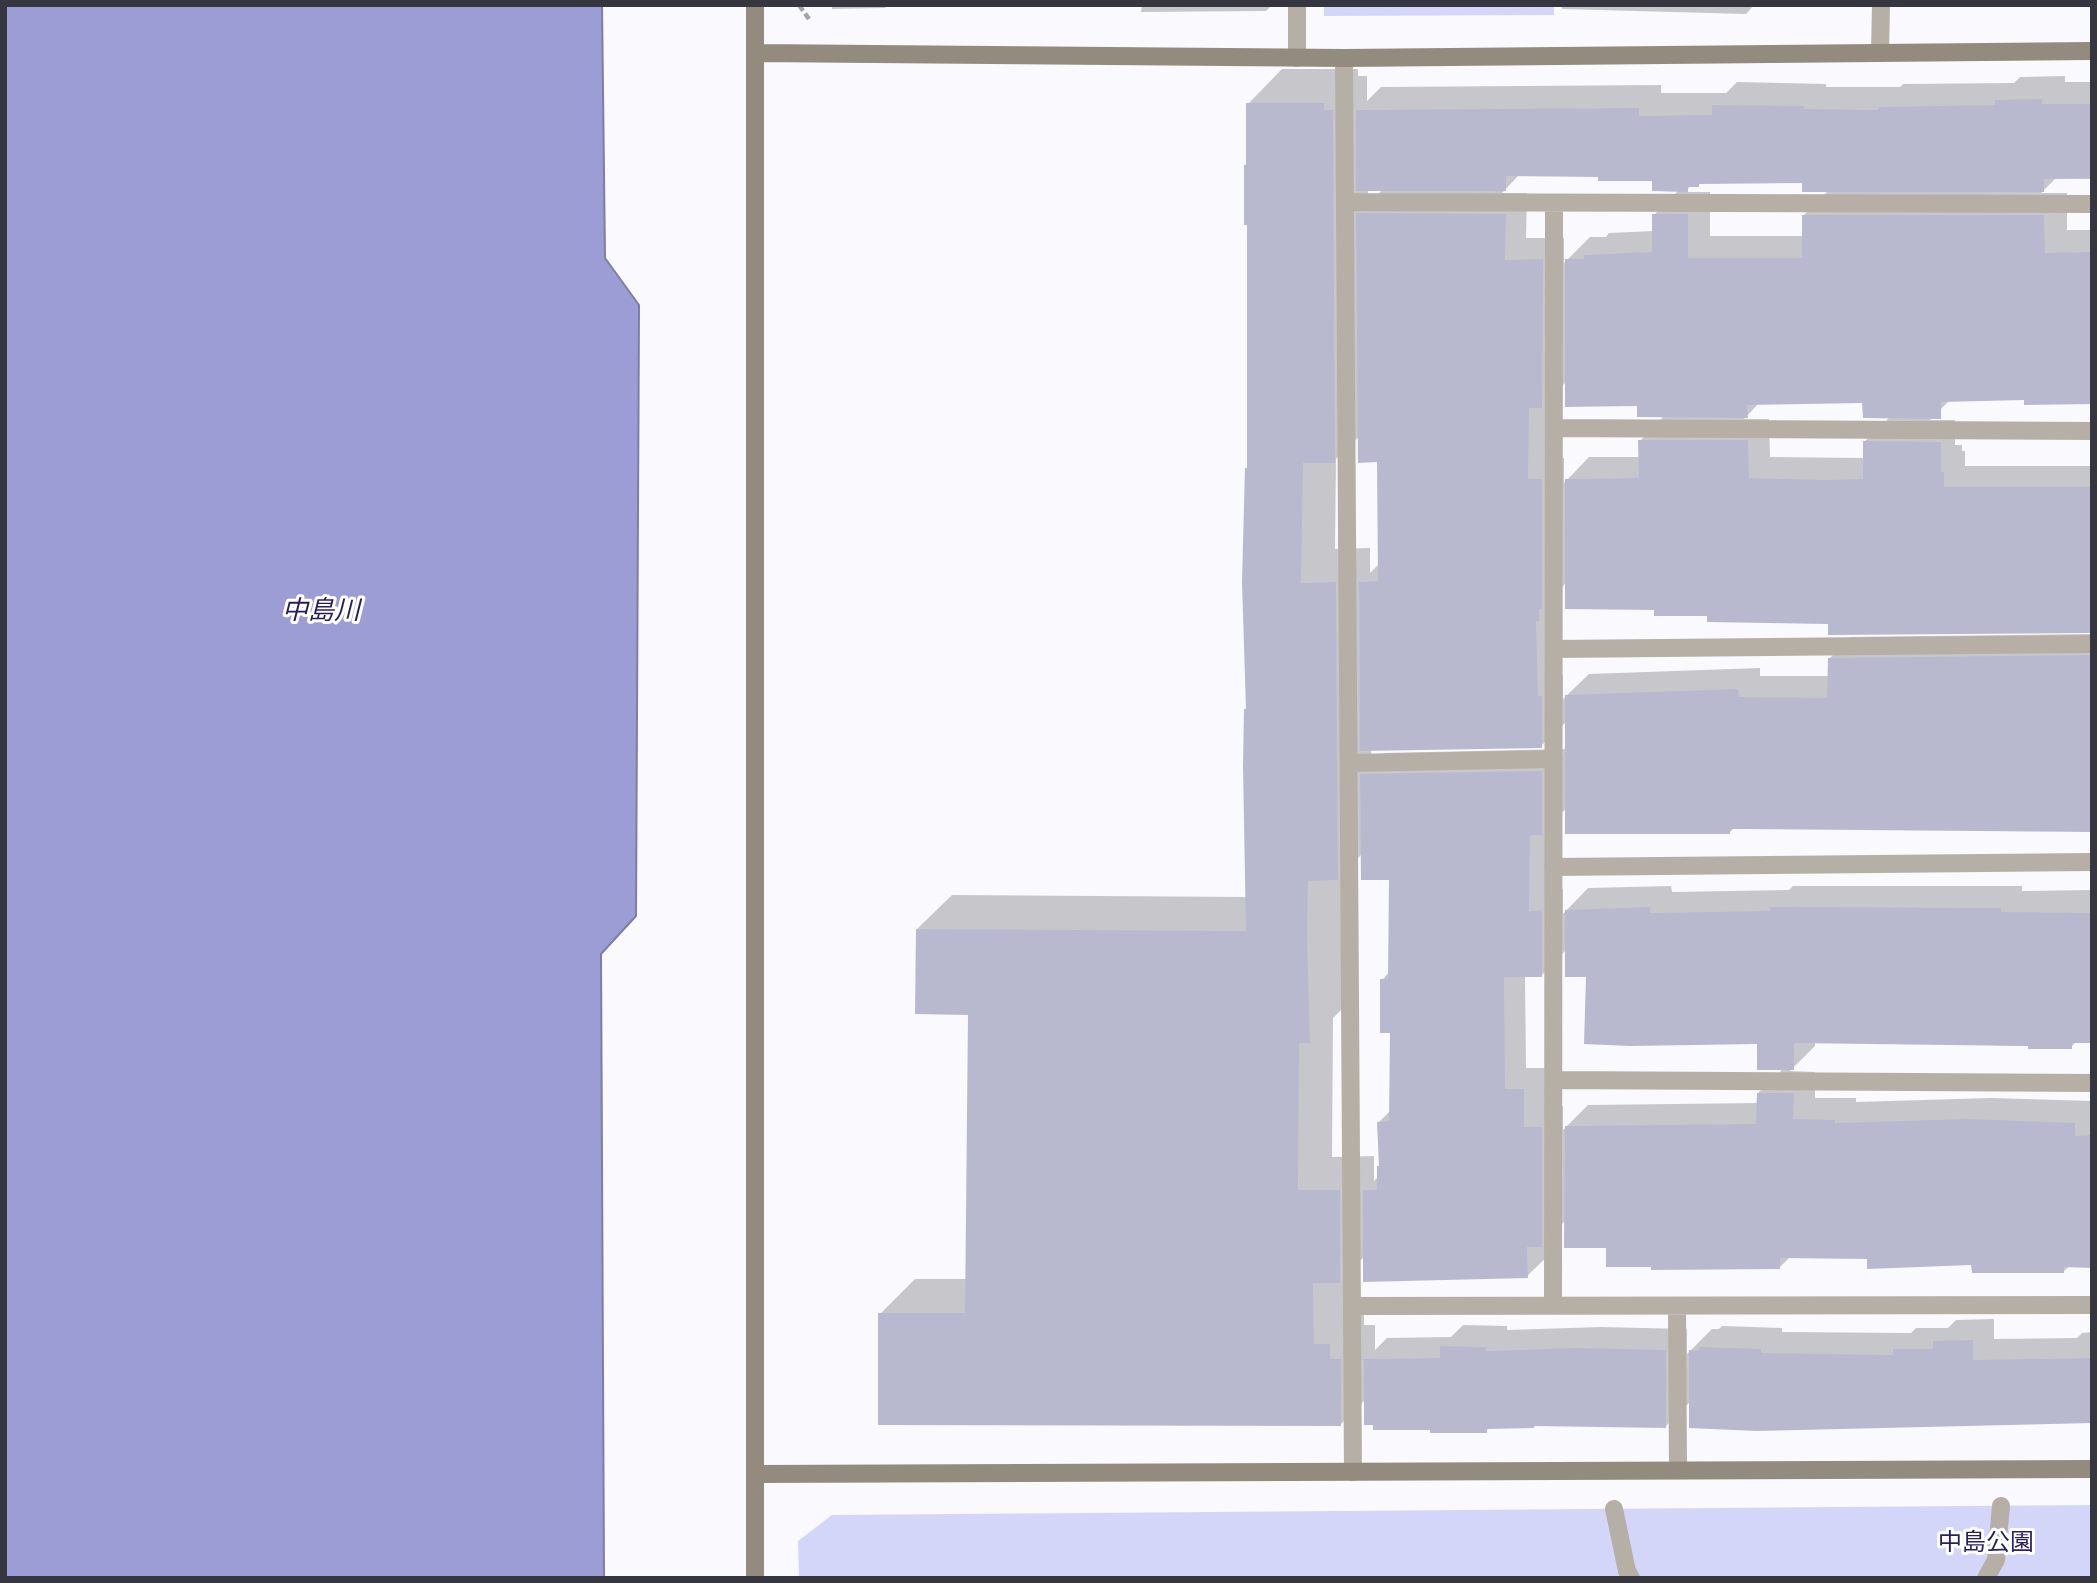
<!DOCTYPE html>
<meta charset="utf-8">
<style>
body{margin:0}
#map{position:relative;width:2097px;height:1583px;overflow:hidden;background:#f9f9fe;font-family:"Asap Condensed",sans-serif}
canvas{display:block}
.frame{position:absolute;inset:0;border:7px solid #35363f;pointer-events:none}
</style>
<div id="map">
<canvas width="2097" height="1583"></canvas>
<div class="frame"></div>
</div>
<script>
const ctx = document.querySelector('canvas').getContext('2d');
ctx.lineJoin = 'round';
function fillPath(path, color) {
  ctx.fillStyle = color;
  ctx.fill(path, 'evenodd');
}
function strokePath(path, color, width, dash) {
  ctx.strokeStyle = color;
  ctx.lineWidth = width;
  ctx.lineCap = dash ? 'butt' : 'round';
  ctx.setLineDash(dash || []);
  ctx.stroke(path);
}
function drawText(font, color, halo, rows, align = 'center') {
  ctx.font = font + ' "Asap Condensed","Noto Sans JP",sans-serif';
  ctx.lineWidth = 6;
  ctx.setLineDash([]);
  ctx.textBaseline = 'middle';
  ctx.strokeStyle = halo;
  ctx.fillStyle = color;
  for (const [text, x, y, turn = 0] of rows) {
    ctx.save();
    ctx.translate(x, y);
    ctx.rotate((+turn || 0) * Math.PI / 180);
    ctx.textAlign = isNaN(turn) ? turn : align;
    if (halo) ctx.strokeText(text, 0, 0);
    ctx.fillText(text, 0, 0);
    ctx.restore();
  }
}
fillPath(new Path2D(`
 M 1324,5 L 1554,5 L 1554,15 L 1324,16 Z
 M 2092,1505 L 2092,1578 L 799,1578 L 798,1541 L 832,1515 Z`), '#d4d6f9');
const water = new Path2D(`
 M 5,5 L 602,5 L 605,258 L 639,305 L 636,916 L 601,954 L 604,1578 L 5,1578 Z`);
fillPath(water, '#9b9dd4');
strokePath(water, '#7c7ea7', 2);
fillPath(new Path2D(`
 M 832,5 L 887,5 L 885,8 L 832,9 Z
 M 1003,5 L 1067,5 L 1037,6 Z
 M 1142,5 L 1272,5 L 1266,11 L 1141,12 Z
 M 1562,5 L 1754,5 L 1746,14 L 1562,9 Z
 M 1282,69 L 1358,69 L 1358,76 L 1367,76 L 1367,101 L 1381,87 L 1661,85 L 1661,93 L 1726,93 L 1737,82 L 1826,84 L 1826,87 L 1900,87 L 1903,84 L 2014,83 L 2020,77 L 2065,76 L 2065,82 L 2092,82 L 2092,179 L 2055,179 L 2041,193 L 2067,193 L 2067,230 L 2092,230 L 2092,401 L 2026,398 L 1950,400 L 1930,420 L 1955,420 L 1955,445 L 1962,445 L 1962,451 L 1965,451 L 1965,466 L 2092,466 L 2092,631 L 1830,623 L 1708,614 L 1656,608 L 1567,582 L 1560,589 L 1559,675 L 1563,675 L 1563,699 L 1589,674 L 1760,668 L 1760,676 L 1829,676 L 1829,659 L 1851,637 L 2092,634 L 2092,830 L 1735,827 L 1729,833 L 1567,808 L 1551,823 L 1550,890 L 1563,889 L 1563,914 L 1588,888 L 1671,886 L 1672,892 L 1789,890 L 1793,886 L 2022,886 L 2022,891 L 2092,890 L 2092,1041 L 2077,1041 L 2071,1047 L 1815,1041 L 1815,1046 L 1790,1071 L 1815,1072 L 1815,1098 L 1856,1098 L 1856,1102 L 1991,1098 L 2092,1101 L 2092,1266 L 2070,1266 L 2064,1271 L 1868,1257 L 1791,1256 L 1779,1268 L 1653,1265 L 1608,1247 L 1566,1220 L 1548,1238 L 1549,1255 L 1527,1276 L 1365,1256 L 1347,1273 L 1364,1310 L 1364,1325 L 1375,1325 L 1375,1350 L 1387,1338 L 1451,1337 L 1463,1325 L 1507,1326 L 1507,1330 L 1601,1327 L 1687,1329 L 1687,1354 L 1712,1329 L 1719,1329 L 1722,1326 L 1782,1328 L 1782,1332 L 1911,1333 L 1916,1328 L 1948,1328 L 1956,1320 L 1994,1319 L 1994,1339 L 2077,1338 L 2082,1333 L 2092,1332 L 2092,1422 L 1691,1401 L 1666,1426 L 1536,1425 L 1534,1427 L 1490,1427 L 1486,1431 L 1432,1428 L 1366,1399 L 1341,1424 L 880,1314 L 915,1279 L 967,1279 L 969,1013 L 917,929 L 952,895 L 1247,897 L 1248,104 ZM 1520,174 L 1600,175 L 1654,180 L 1679,190 L 1654,215 L 1654,231 L 1609,233 L 1606,237 L 1590,237 L 1564,263 L 1564,238 L 1526,238 L 1527,193 L 1502,193 ZM 1804,181 L 1829,190 L 1804,215 L 1804,236 L 1710,236 L 1710,192 L 1685,192 L 1691,185 L 1698,185 L 1701,182 ZM 1368,189 L 1383,189 L 1368,205 ZM 1567,381 L 1639,404 L 1665,415 L 1640,441 L 1640,457 L 1589,457 L 1564,483 L 1564,458 L 1549,458 L 1550,398 ZM 1864,401 L 1890,417 L 1864,442 L 1865,458 L 1770,457 L 1769,419 L 1744,419 L 1759,403 ZM 1360,436 L 1379,461 L 1380,563 L 1370,573 L 1370,548 L 1335,549 L 1336,459 ZM 1567,721 L 1567,749 L 1384,753 L 1371,765 L 1371,749 L 1541,746 ZM 1362,854 L 1391,878 L 1390,971 L 1382,980 L 1392,1031 L 1391,1110 L 1379,1122 L 1381,1165 L 1379,1176 L 1374,1181 L 1374,1156 L 1332,1157 L 1333,1018 L 1344,1007 L 1341,875 ZM 1566,950 L 1588,976 L 1759,1042 L 1784,1068 L 1758,1093 L 1758,1103 L 1588,1105 L 1563,1130 L 1563,1106 L 1545,1106 L 1545,1068 L 1526,1068 L 1525,976 L 1541,976 Z`), '#0003');
fillPath(new Path2D(`
 M 2042,99 L 2042,104 L 2092,104 L 2092,178 L 2044,179 L 2044,192 L 1802,192 L 1802,183 L 1699,184 L 1699,187 L 1688,187 L 1688,192 L 1652,191 L 1652,181 L 1598,181 L 1598,177 L 1506,176 L 1506,191 L 1356,191 L 1356,110 L 1639,108 L 1639,116 L 1712,115 L 1712,105 L 1804,106 L 1804,109 L 1878,110 L 1878,107 L 1995,105 L 1995,100 Z
 M 1246,103 L 1324,103 L 1324,110 L 1333,110 L 1335,463 L 1303,463 L 1301,583 L 1336,582 L 1338,880 L 1308,881 L 1307,932 L 1310,1043 L 1299,1043 L 1298,1190 L 1340,1190 L 1340,1283 L 1313,1283 L 1314,1344 L 1330,1344 L 1330,1359 L 1341,1359 L 1341,1426 L 878,1425 L 878,1313 L 965,1313 L 968,1015 L 915,1014 L 916,929 L 1246,931 L 1243,766 L 1244,709 L 1246,709 L 1242,582 L 1245,468 L 1247,468 L 1247,225 L 1244,225 L 1244,165 L 1246,165 Z
 M 1356,213 L 1506,214 L 1505,260 L 1543,259 L 1542,408 L 1529,408 L 1528,479 L 1542,479 L 1542,609 L 1539,609 L 1539,621 L 1536,621 L 1538,696 L 1542,696 L 1542,748 L 1360,751 L 1359,582 L 1378,581 L 1377,462 L 1358,463 Z
 M 1652,214 L 1688,214 L 1688,258 L 1802,258 L 1802,215 L 2044,215 L 2045,253 L 2092,252 L 2092,404 L 2024,405 L 2024,400 L 1941,402 L 1941,419 L 1863,418 L 1862,403 L 1747,405 L 1748,418 L 1637,417 L 1637,406 L 1565,407 L 1565,259 L 1584,259 L 1584,255 L 1652,252 Z
 M 1638,440 L 1748,440 L 1749,478 L 1826,480 L 1863,479 L 1863,441 L 1941,442 L 1941,472 L 1944,472 L 1944,487 L 2092,487 L 2092,633 L 1828,635 L 1828,624 L 1707,622 L 1707,616 L 1654,616 L 1654,610 L 1565,609 L 1565,479 L 1639,478 Z
 M 2092,655 L 2092,832 L 1744,829 L 1730,829 L 1730,834 L 1565,834 L 1565,695 L 1738,689 L 1739,697 L 1827,698 L 1828,658 Z
 M 1542,771 L 1542,835 L 1530,835 L 1529,911 L 1542,910 L 1542,977 L 1504,977 L 1505,1089 L 1524,1089 L 1524,1127 L 1542,1127 L 1542,1247 L 1527,1247 L 1528,1278 L 1363,1282 L 1363,1190 L 1377,1190 L 1377,1166 L 1379,1166 L 1377,1122 L 1389,1121 L 1390,1033 L 1380,1033 L 1380,979 L 1388,979 L 1389,880 L 1361,880 L 1360,774 Z
 M 1650,907 L 1650,913 L 1770,911 L 1770,907 L 2001,908 L 2001,912 L 2092,913 L 2092,1043 L 2072,1043 L 2072,1049 L 2028,1049 L 2028,1046 L 1794,1043 L 1794,1070 L 1757,1070 L 1757,1044 L 1630,1046 L 1584,1044 L 1586,977 L 1565,977 L 1565,910 Z
 M 1757,1093 L 1794,1093 L 1793,1119 L 1835,1120 L 1835,1123 L 1968,1119 L 2075,1123 L 2075,1136 L 2092,1135 L 2092,1268 L 2064,1267 L 2064,1273 L 1972,1273 L 1971,1265 L 1867,1269 L 1867,1259 L 1780,1258 L 1780,1269 L 1651,1270 L 1651,1267 L 1606,1267 L 1606,1248 L 1564,1248 L 1565,1126 L 1756,1124 Z
 M 1973,1340 L 1973,1360 L 2092,1358 L 2092,1423 L 1757,1431 L 1689,1428 L 1689,1350 L 1698,1351 L 1699,1347 L 1761,1349 L 1761,1353 L 1893,1355 L 1893,1349 L 1933,1349 L 1933,1341 Z
 M 1440,1346 L 1486,1347 L 1486,1351 L 1578,1348 L 1666,1350 L 1666,1428 L 1534,1426 L 1534,1428 L 1487,1429 L 1487,1433 L 1430,1433 L 1430,1430 L 1373,1430 L 1373,1425 L 1364,1425 L 1364,1359 L 1440,1358 Z`), '#b8b9cf');
strokePath(new Path2D(`
 M 799,5 L 809,19`), '#a3a3aa', 4.5, [7, 3.5]);
strokePath(new Path2D(`
 M 1880,52 L 1881,5
 M 1297,58 L 1297,5
 M 1344,58 L 1353,1472
 M 1345,202 L 2092,204
 M 1554,428 L 2092,431
 M 1554,649 L 2092,644
 M 1349,763 L 1554,759
 M 1553,867 L 2092,862
 M 1553,1080 L 2092,1083
 M 1553,1305 L 1554,203
 M 1352,1306 L 2092,1305
 M 1677,1306 L 1678,1470
 M 1614,1509 L 1627,1571 L 1631,1578
 M 1986,1578 L 1996,1560 L 2001,1506`), '#b5afa6', 18);
strokePath(new Path2D(`
 M 756,53 L 1344,58 L 2092,51
 M 755,1474 L 2092,1469
 M 755,1578 L 755,5`), '#938b7e', 18);
drawText('24px', '#261f60', '#fff', [
 ["中島公園",1986,1542]
]);
drawText('italic 26px', '#241c5d', '#fff', [
 ["中島川",321,611]
]);
</script>
